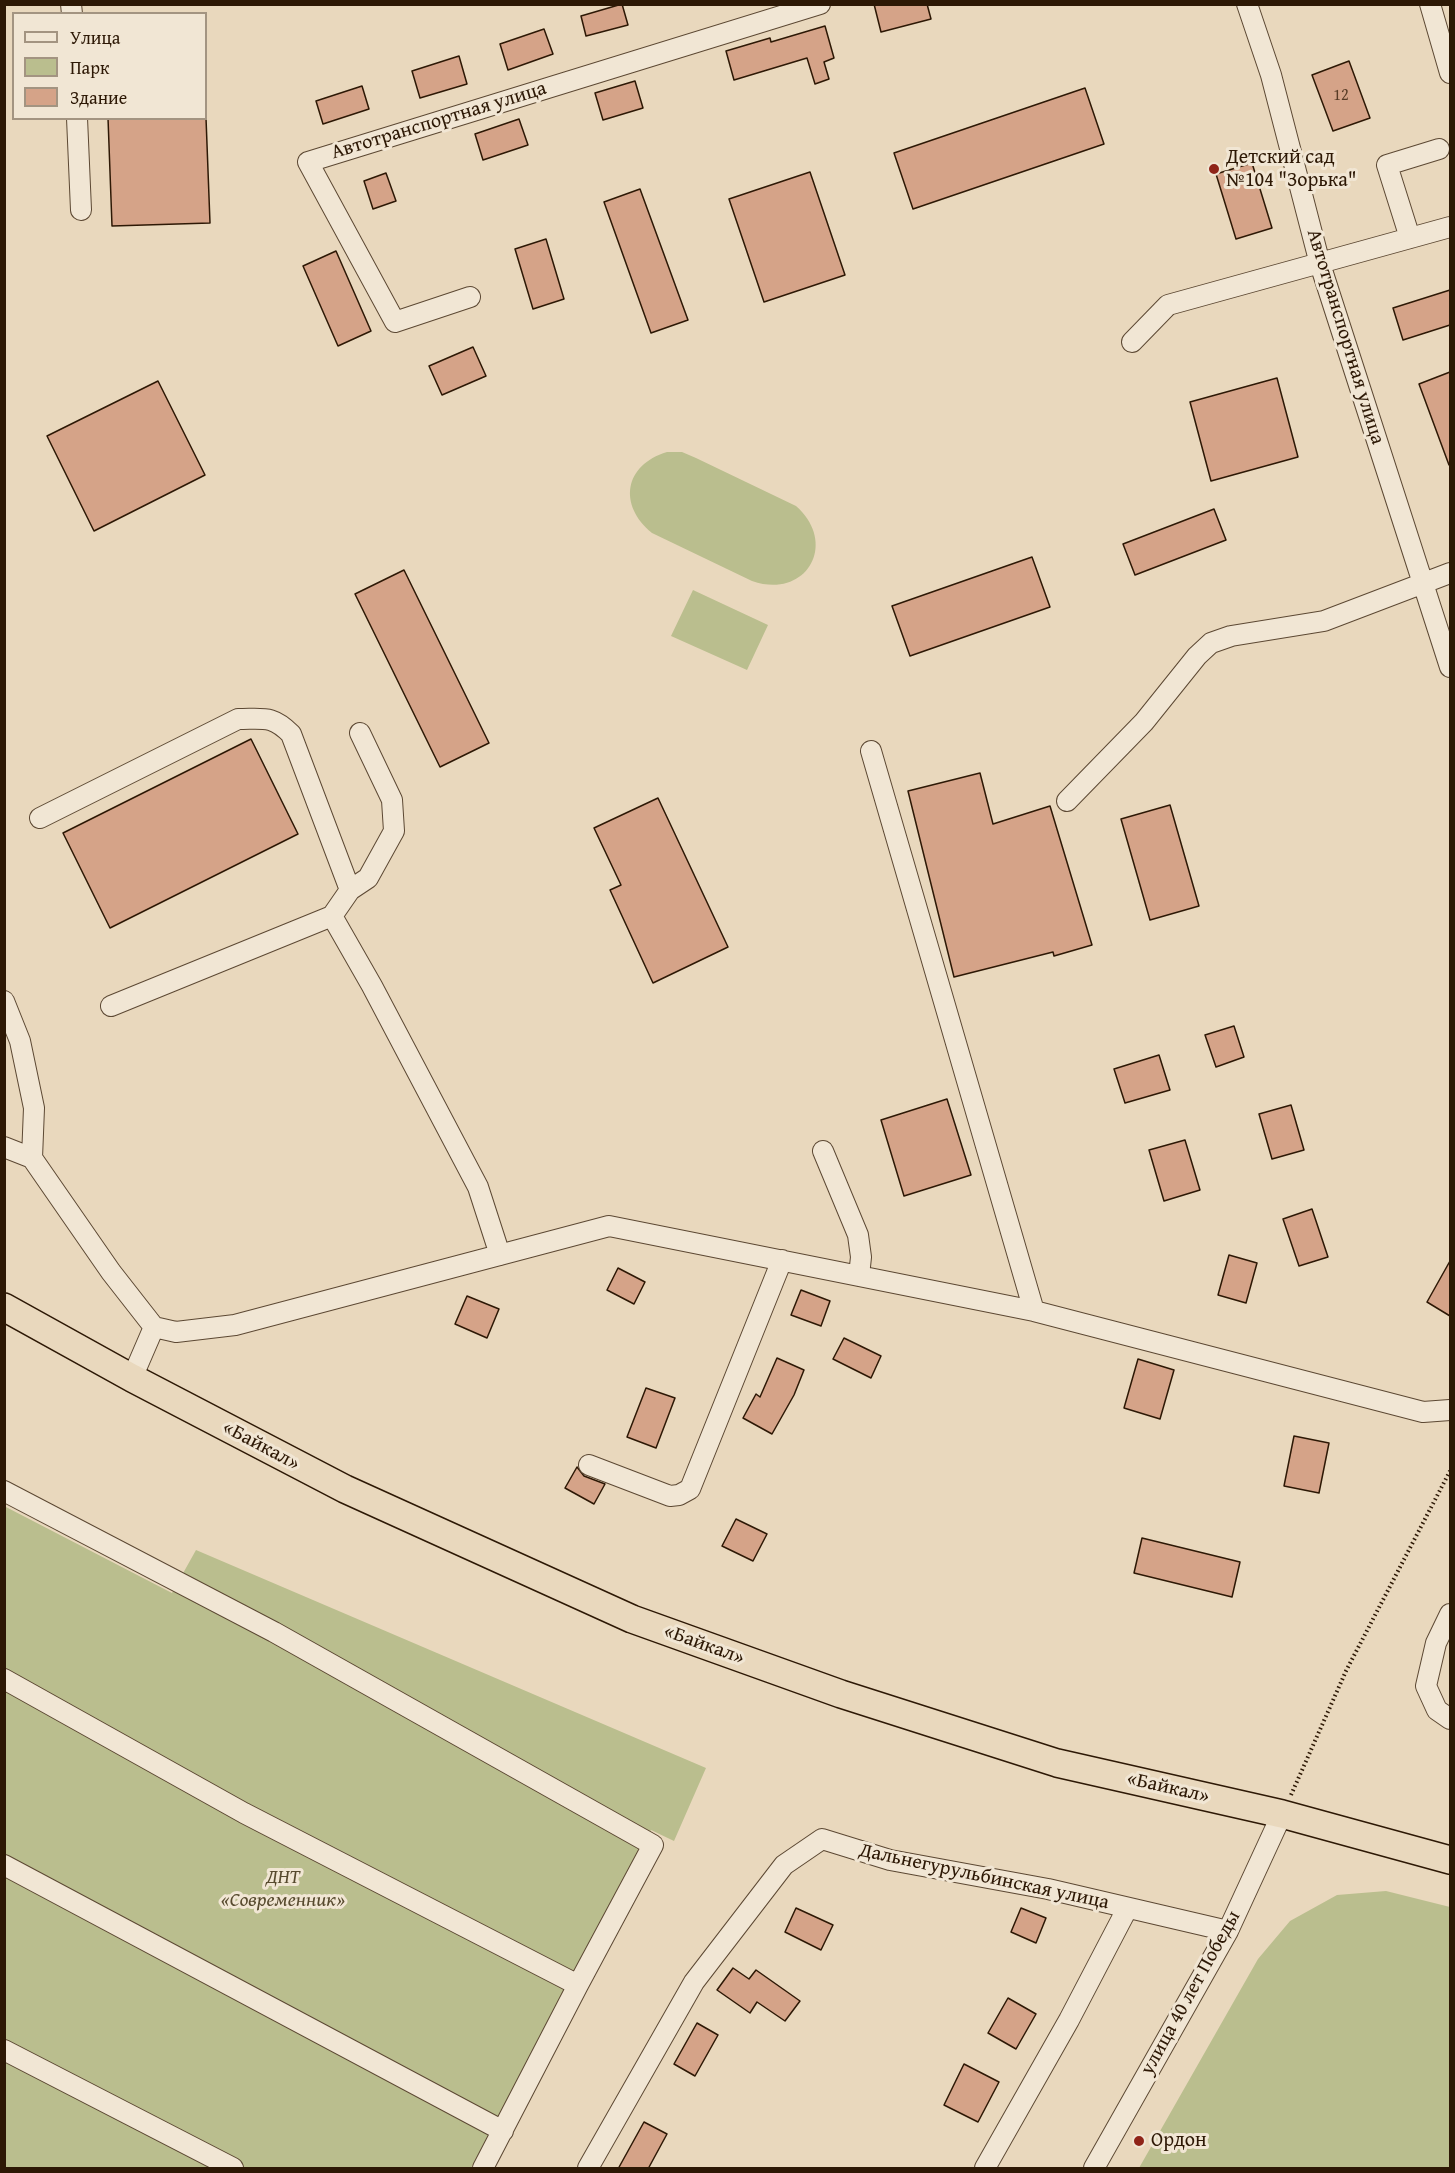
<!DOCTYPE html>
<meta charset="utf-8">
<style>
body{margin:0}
#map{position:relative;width:1455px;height:2173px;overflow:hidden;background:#e9d8bd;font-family:"Gentium Book Plus",serif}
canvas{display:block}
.frame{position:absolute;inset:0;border:6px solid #2d1805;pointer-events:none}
.legend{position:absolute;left:12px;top:12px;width:195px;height:108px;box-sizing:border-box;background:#f1e6d4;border:2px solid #a39481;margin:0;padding:8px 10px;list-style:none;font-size:18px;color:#2d1805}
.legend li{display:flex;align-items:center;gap:12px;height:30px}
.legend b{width:30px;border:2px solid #a39481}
</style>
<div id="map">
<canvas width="1455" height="2173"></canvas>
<div class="frame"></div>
<ul class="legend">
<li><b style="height:8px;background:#f1e6d4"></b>Улица</li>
<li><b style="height:16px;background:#babe8e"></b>Парк</li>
<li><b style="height:16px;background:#d5a388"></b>Здание</li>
</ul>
</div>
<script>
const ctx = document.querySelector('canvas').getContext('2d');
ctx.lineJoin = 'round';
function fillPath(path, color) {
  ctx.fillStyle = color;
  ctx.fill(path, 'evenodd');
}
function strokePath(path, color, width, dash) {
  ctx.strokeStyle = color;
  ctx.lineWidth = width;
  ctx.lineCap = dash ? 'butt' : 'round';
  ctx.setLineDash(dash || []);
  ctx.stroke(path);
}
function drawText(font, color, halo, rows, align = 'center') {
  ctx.font = font + ' "Gentium Book Plus",serif';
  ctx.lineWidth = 6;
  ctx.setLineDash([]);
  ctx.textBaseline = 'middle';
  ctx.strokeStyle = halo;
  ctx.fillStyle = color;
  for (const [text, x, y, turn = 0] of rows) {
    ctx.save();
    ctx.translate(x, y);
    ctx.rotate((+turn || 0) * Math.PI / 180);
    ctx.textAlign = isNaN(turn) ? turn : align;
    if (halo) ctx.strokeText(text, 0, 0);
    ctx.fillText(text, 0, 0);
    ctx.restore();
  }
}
fillPath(new Path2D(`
 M 667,452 L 682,452 L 696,458 L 796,506 C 839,544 806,600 752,581 L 652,533 C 618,505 624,465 667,452 Z
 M 693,590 L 768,625 L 747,670 L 671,636 Z
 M 4,1506 L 172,1593 L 196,1550 L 706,1768 L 674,1841 L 651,1830 L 471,2168 L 5,2168 Z
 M 1386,1891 L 1450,1907 L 1450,2168 L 1139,2168 L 1258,1959 L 1290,1921 L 1337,1895 Z`), '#babe8e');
const building = new Path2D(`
 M 622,4 L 628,25 L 586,36 L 581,16 Z
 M 874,4 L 927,4 L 931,19 L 881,32 Z
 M 825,26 L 834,58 L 824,62 L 829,79 L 815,84 L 807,58 L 734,80 L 726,51 L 770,38 L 771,42 Z
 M 544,29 L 553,54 L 508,70 L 500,44 Z
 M 459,56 L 467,84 L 420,98 L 412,71 Z
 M 1349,61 L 1370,118 L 1333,131 L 1312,75 Z
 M 635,81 L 643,108 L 603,120 L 595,93 Z
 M 362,86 L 369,109 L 323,124 L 316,101 Z
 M 1085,88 L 1104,144 L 913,209 L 894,153 Z
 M 108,118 L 206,118 L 210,223 L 112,226 Z
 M 519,119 L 528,145 L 483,160 L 475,134 Z
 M 1252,163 L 1272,228 L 1236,239 L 1216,174 Z
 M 810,172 L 845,275 L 764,302 L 729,199 Z
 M 386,173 L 396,201 L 373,209 L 364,181 Z
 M 640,189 L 688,320 L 651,333 L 604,202 Z
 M 546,239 L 564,299 L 533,309 L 515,249 Z
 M 336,251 L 371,331 L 338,346 L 303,266 Z
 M 1450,290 L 1450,325 L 1403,340 L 1393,308 Z
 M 473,347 L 486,376 L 442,395 L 429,366 Z
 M 1450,372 L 1450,465 L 1449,465 L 1419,384 Z
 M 1277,378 L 1298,457 L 1211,481 L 1190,402 Z
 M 158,381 L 205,475 L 94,531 L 47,436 Z
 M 1214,509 L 1226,540 L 1135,575 L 1123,544 Z
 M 1032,557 L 1050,607 L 910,656 L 892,606 Z
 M 404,570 L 489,743 L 440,767 L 355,594 Z
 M 251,739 L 298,834 L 110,928 L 63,833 Z
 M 980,773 L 993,824 L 1050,806 L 1092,945 L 1054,956 L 1053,952 L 954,977 L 908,791 Z
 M 658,798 L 728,947 L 653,983 L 610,890 L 621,885 L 594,828 Z
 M 1170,805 L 1199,906 L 1150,920 L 1121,819 Z
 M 1234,1026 L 1244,1057 L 1216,1067 L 1205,1035 Z
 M 1159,1055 L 1170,1090 L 1125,1103 L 1114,1069 Z
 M 947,1099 L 971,1175 L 904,1196 L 881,1120 Z
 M 1291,1105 L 1304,1150 L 1272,1159 L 1259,1114 Z
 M 1185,1140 L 1200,1190 L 1164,1201 L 1149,1150 Z
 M 1312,1209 L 1328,1257 L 1299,1266 L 1283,1219 Z
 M 1229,1255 L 1257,1263 L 1246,1303 L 1218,1295 Z
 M 1450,1261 L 1450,1316 L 1427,1302 Z
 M 618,1268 L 645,1282 L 634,1304 L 607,1290 Z
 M 801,1290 L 830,1301 L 821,1326 L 791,1315 Z
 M 467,1296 L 499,1309 L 487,1338 L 455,1324 Z
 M 844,1338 L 881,1356 L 871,1378 L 833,1359 Z
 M 777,1358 L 804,1370 L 794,1395 L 772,1434 L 743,1418 L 756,1394 L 760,1397 Z
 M 1138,1359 L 1174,1370 L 1160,1419 L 1124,1408 Z
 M 646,1388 L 675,1398 L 656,1448 L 627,1437 Z
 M 1294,1436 L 1329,1443 L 1319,1493 L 1284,1486 Z
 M 577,1467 L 584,1476 L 605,1484 L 594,1504 L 565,1488 Z
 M 736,1519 L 767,1534 L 753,1561 L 722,1546 Z
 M 1142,1538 L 1240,1562 L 1232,1597 L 1134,1573 Z
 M 796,1908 L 833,1925 L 821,1950 L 785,1932 Z
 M 1021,1908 L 1046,1918 L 1036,1943 L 1011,1932 Z
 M 733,1968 L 749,1979 L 756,1970 L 800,2001 L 785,2021 L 757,2002 L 750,2013 L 717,1990 Z
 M 1008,1998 L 1036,2014 L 1016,2049 L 988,2033 Z
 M 697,2023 L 718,2035 L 695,2076 L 674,2064 Z
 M 964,2064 L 999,2082 L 978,2122 L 944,2105 Z
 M 644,2122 L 667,2134 L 648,2169 L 618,2169 Z`);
fillPath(building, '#d5a388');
strokePath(building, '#2d1805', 1.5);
const minor = new Path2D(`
 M 71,4 L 72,14
 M 1247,4 L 1271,75 L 1320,264 L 1450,667
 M 1430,4 L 1450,73
 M 77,118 L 81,210
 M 1410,238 L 1387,165 L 1439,149
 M 470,297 L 395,322 L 308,162 L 820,4
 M 1132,342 L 1168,305 L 1450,227
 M 871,751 L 1034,1311
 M 1067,801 L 1144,722 L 1197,656 L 1211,643 L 1231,636 L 1324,621 L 1450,573
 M 40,818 L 238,719 C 264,719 272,715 291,734 L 350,890 L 332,916
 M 350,890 L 368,878 L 394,831 L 392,800 L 360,733
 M 4,1001 L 20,1041 L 34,1108 L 32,1158
 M 111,1006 L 332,916 L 372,986 L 478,1187 L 500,1255
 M 4,1147 L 32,1158 L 111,1272 L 154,1327 L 176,1332 L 235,1325 L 609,1226 L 1034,1311 L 1423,1412 L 1450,1410
 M 823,1151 L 858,1235 L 861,1257 L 859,1276
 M 132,1378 L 154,1327
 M 589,1465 L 670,1496 L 679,1495 L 690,1489 L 782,1260
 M 4,1491 L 274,1632 L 653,1845 L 578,1985 L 483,2168
 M 1450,1614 L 1436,1643 L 1426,1686 L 1437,1710 L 1450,1719
 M 4,1679 L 244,1813 L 578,1985
 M 4,1865 L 503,2131
 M 4,2050 L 233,2168
 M 588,2168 L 694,1982 L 784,1865 L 822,1839 L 890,1860 L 1048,1889 L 1228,1931
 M 985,2168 L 1069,2020 L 1127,1909
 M 1094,2168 L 1228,1931 L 1282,1814`);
const highway = new Path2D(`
 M 4,1307 L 132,1378 L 345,1489 L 632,1619 L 841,1694 L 1057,1763 L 1282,1814 L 1450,1860`);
strokePath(minor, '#5c4833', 22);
strokePath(highway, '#2d1805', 30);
strokePath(new Path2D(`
 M 1291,1795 L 1346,1671 L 1450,1471`), '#2d1805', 4, [1.5, 3]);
strokePath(minor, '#f1e6d4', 20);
strokePath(highway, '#e9d8bd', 27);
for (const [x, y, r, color] of [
 [1214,169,6,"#8f2418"],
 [1139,2141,6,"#8f2418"]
]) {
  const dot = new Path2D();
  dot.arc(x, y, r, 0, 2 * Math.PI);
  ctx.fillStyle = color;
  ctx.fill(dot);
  strokePath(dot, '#f1e6d4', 2);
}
drawText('16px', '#573b26', null, [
 ["12",1341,96]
]);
drawText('20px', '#2d1805', '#f1e6d4', [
 ["Автотранспортная улица",439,121,-17],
 ["Автотранспортная улица",1345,337,73],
 ["«Байкал»",261,1446,28],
 ["«Байкал»",704,1645,20],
 ["«Байкал»",1168,1788,13],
 ["Дальнегурульбинская улица",984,1877,12],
 ["улица 40 лет Победы",1191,1993,-61]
]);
drawText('20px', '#2d1805', '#f1e6d4', [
 ["Детский сад",1226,158],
 ["№104 \"Зорька\"",1226,181],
 ["Ордон",1151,2141]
], 'left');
drawText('italic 20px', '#574a2e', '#f1e6d4', [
 ["ДНТ",283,1878],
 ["«Современник»",283,1901]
]);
</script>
